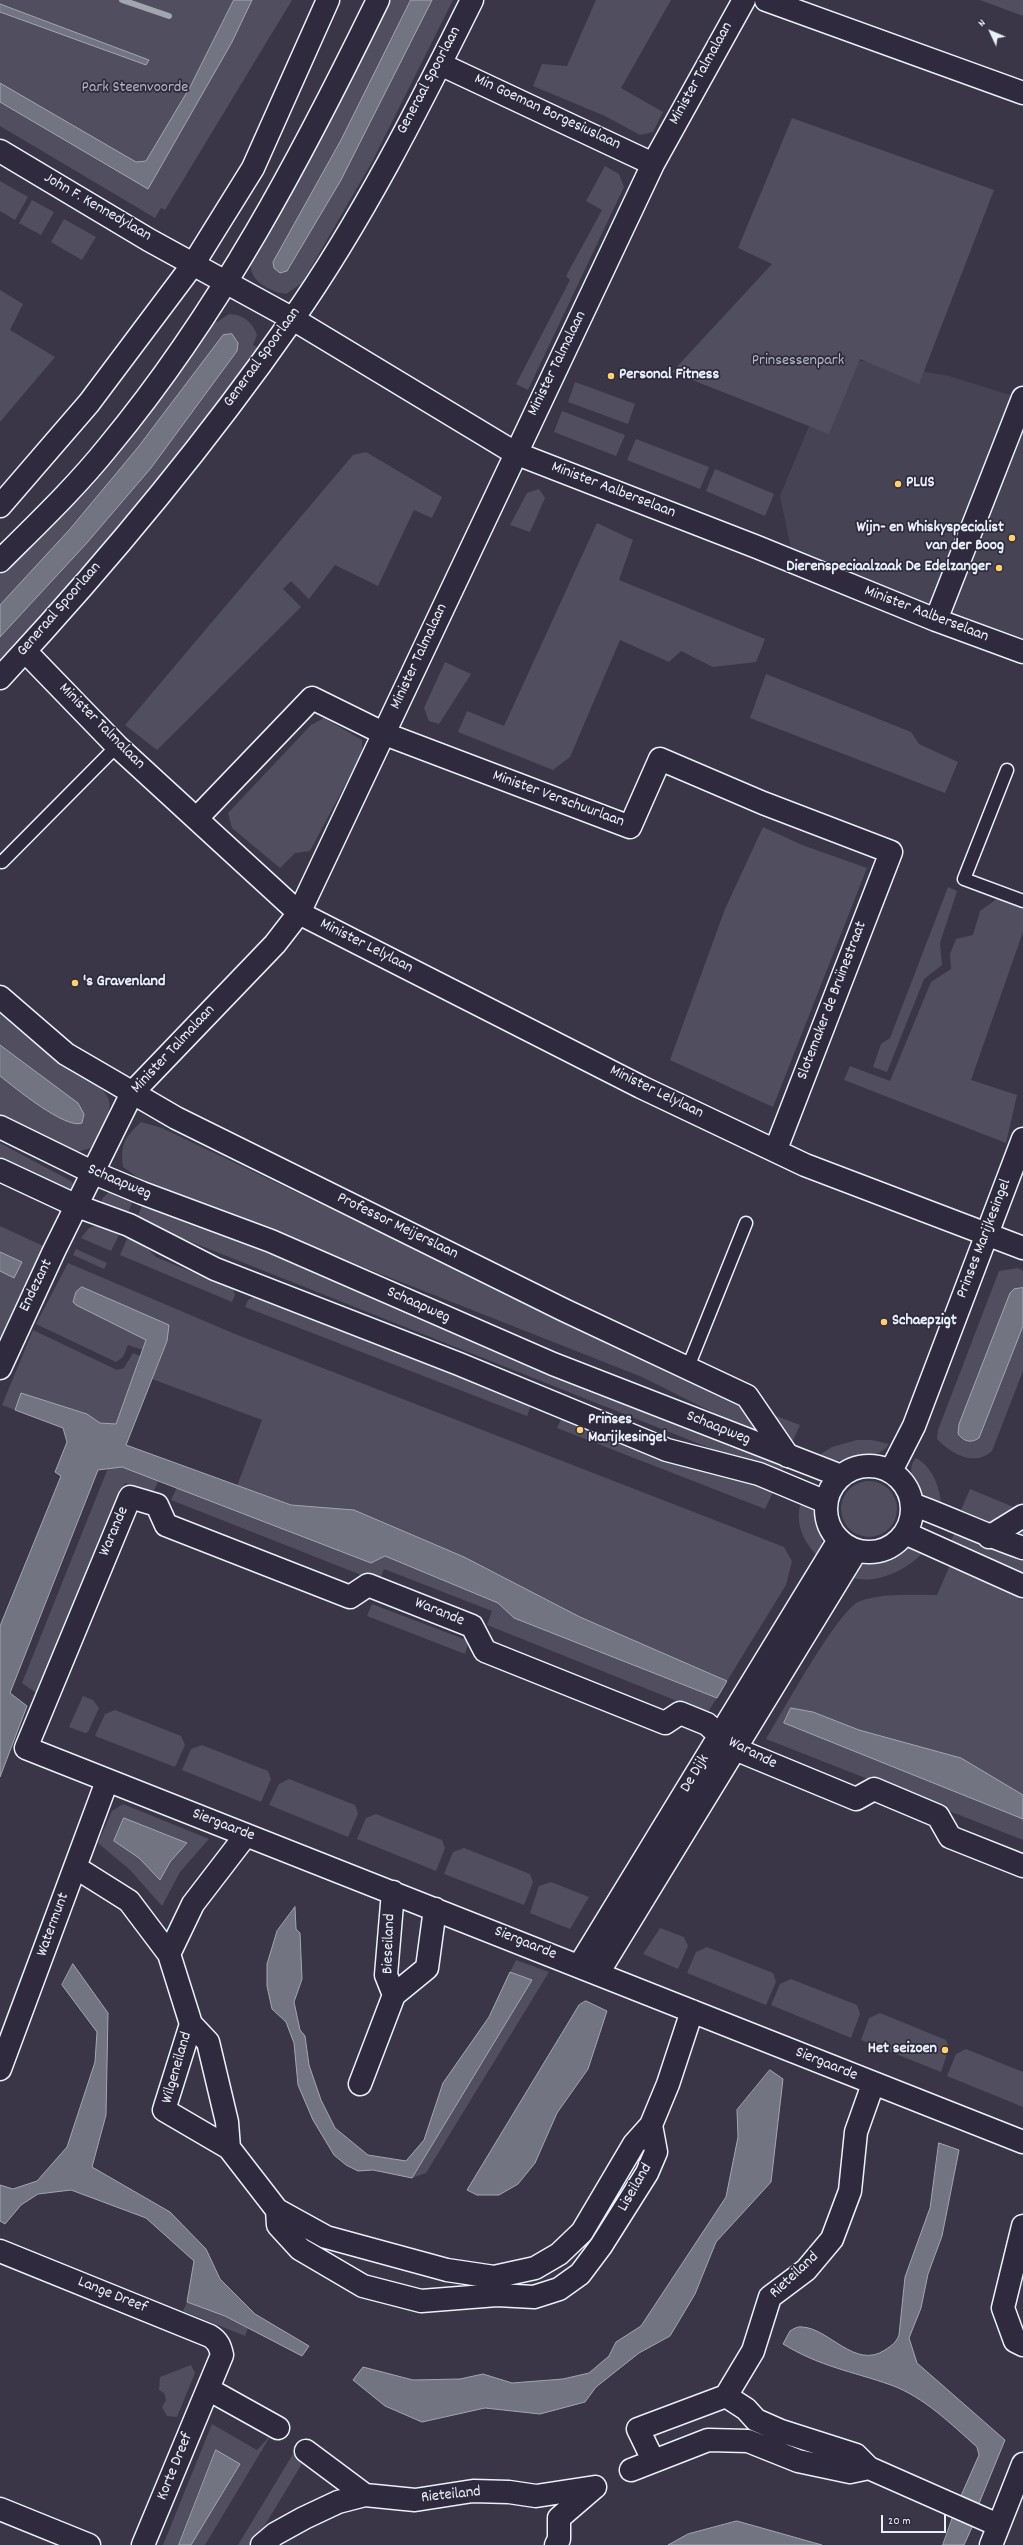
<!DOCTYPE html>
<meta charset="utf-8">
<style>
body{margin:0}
#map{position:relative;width:1023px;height:2545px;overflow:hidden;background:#3a3648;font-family:Dekko,sans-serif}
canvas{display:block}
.north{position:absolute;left:971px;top:12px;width:40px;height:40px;-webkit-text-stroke:3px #2f2a3d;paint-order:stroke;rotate:314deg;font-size:11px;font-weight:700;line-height:16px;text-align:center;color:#e8f1f8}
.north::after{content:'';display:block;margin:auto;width:14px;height:18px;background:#e8f1f8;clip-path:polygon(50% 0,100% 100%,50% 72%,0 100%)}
.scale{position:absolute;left:881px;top:2515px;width:65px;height:18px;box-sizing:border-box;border:2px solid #e8f1f8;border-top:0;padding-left:5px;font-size:12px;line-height:14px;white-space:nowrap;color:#e8f1f8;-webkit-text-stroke:3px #2f2a3d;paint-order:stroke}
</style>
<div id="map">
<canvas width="1023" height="2545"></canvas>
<div class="north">N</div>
<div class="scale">20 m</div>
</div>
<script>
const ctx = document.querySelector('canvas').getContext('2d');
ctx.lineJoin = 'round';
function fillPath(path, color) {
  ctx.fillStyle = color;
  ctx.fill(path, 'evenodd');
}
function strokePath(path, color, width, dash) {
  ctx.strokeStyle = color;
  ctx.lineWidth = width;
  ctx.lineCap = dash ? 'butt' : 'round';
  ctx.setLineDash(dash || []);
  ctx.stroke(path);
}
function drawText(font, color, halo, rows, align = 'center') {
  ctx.font = font + ' Dekko,sans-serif';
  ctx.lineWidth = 3.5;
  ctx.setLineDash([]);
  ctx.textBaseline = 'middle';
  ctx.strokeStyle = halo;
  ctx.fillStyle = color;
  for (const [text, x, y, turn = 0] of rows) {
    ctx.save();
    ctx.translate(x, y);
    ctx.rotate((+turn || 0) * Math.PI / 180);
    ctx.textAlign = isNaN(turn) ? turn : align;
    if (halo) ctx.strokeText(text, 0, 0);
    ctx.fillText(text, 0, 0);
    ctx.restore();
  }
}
fillPath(new Path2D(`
 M 836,361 L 862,361 L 949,376 L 1023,399 L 1023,641 L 791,549 L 780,496 Z`), '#464354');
fillPath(new Path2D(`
 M 0,0 L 292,0 L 165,210 L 161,208 L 155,218 L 0,126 Z
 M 387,0 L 453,0 L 372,162 L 302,283 L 286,294 C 273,292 252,283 251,268 C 250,262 253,255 254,249 Z
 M 596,0 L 671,0 L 621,88 L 663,112 L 653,132 L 640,135 L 605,116 L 533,86 L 542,64 L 567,66 Z
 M 980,0 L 1023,0 L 1023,16 Z
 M 792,118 L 994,190 L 919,384 L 860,359 L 829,434 L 672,372 L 772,264 L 738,248 Z
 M 605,166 L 619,174 L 624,187 L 528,390 L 516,384 L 570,280 L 566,276 L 602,210 L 586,201 Z
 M 0,181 L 28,197 L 15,220 L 0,211 Z
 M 32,200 L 54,212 L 41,235 L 19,223 Z
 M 64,219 L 96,237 L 82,260 L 51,242 Z
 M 0,290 L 23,304 L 10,330 L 55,357 L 0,422 Z
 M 229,314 C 243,314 253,323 257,335 L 253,345 L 259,349 L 202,429 L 100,554 L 0,662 L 0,637 L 86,544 L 151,468 L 237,351 L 223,336 L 139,446 L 70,529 L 0,605 L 0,575 L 209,317 L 217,322 Z
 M 575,382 L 635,404 L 628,424 L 568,402 Z
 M 562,411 L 625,435 L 616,456 L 554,432 Z
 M 636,439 L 709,467 L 700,489 L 627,460 Z
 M 366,452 L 442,497 L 432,518 L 414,510 L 378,586 L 335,565 L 309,599 L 291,581 L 283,589 L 301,607 L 157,750 L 125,725 L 353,455 Z
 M 715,469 L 774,494 L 765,516 L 706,491 Z
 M 539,489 L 545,498 L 530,532 L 510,525 L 527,493 Z
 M 597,523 L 633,540 L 619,580 L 765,639 L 756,662 L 713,667 L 681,651 L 669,662 L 620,640 L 570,757 L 553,770 L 458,732 L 467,711 L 504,726 Z
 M 445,662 L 471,674 L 439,724 L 429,721 L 424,708 Z
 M 766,674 L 911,732 L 919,744 L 958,762 L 945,793 L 750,718 Z
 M 324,718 L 362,740 L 362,753 L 310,851 L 295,853 L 280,868 L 232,828 L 228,813 L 311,725 Z
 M 763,827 L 802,845 L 867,868 L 773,1107 L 670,1060 L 725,909 Z
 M 948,887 L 957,891 L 940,943 L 942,965 L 924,979 L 887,1072 L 873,1067 L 881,1044 L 890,1038 Z
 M 998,898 L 1023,909 L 1023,932 L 971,1080 L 1017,1095 L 1006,1143 L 844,1080 L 850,1066 L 890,1081 L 931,982 L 951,969 L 950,954 L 956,939 L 973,935 L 980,911 Z
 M 0,1010 C 27,1033 54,1057 83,1077 C 92,1083 107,1090 109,1101 C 112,1117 99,1135 91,1148 L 77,1152 L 0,1115 L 0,1076 L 27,1097 L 38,1073 L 0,1045 Z
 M 141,1122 L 162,1128 L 747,1408 L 770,1441 L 642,1377 L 140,1179 L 123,1167 C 120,1144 125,1137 141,1122 Z
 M 0,1143 L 71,1181 L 74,1185 L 71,1189 L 67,1190 L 0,1157 Z
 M 110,1191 L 135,1196 L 126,1217 L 102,1203 L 102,1199 Z
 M 145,1199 L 785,1461 L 780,1476 L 136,1220 Z
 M 102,1224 L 122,1229 L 111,1251 L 81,1238 L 89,1228 Z
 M 0,1226 L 54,1251 L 0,1368 Z
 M 130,1232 L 156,1257 L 233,1289 L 235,1295 L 232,1302 L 120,1255 Z
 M 76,1249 L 107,1263 L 104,1269 L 73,1255 Z
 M 68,1263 L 235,1334 L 784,1547 L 792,1561 L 786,1585 L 727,1681 L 580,1617 L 464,1557 L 354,1510 L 291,1505 L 237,1486 L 262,1420 L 152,1379 L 167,1341 L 73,1302 L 146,1339 L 143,1350 L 128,1345 L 123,1357 L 116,1362 L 36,1324 Z
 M 1018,1268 L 1023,1271 L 1023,1288 L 979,1438 L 1023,1326 L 1023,1371 L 992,1451 C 975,1467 951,1454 937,1439 L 938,1430 L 999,1271 Z
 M 254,1297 L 531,1405 L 527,1416 L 245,1307 L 248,1300 Z
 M 33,1330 L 117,1370 L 124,1368 L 133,1353 L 140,1356 L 116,1424 L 100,1423 L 87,1414 L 22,1393 L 15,1410 L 2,1405 Z
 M 771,1414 L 800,1425 L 791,1445 Z
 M 562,1417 L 775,1488 L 765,1509 L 557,1428 Z
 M 857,1440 L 872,1440 L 889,1444 C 878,1462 834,1463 816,1457 L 832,1447 Z
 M 916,1458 C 932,1466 941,1489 941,1506 L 919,1495 C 914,1483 906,1469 916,1458 Z
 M 122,1466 L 159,1480 L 153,1492 L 125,1483 L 39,1695 L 22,1683 L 108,1468 Z
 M841 1509a28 28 0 1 1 56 0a28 28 0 1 1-56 0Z
 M 177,1487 L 371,1563 L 385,1556 L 498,1603 L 514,1618 L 717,1698 L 707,1713 L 487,1625 L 492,1611 L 384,1569 L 379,1582 L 171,1500 Z
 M 970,1489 L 1023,1511 L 1023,1539 L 961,1510 Z
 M 802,1498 C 817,1509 828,1541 819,1558 C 802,1539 794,1524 802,1498 Z
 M 958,1528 L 1023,1554 L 1023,1579 L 948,1545 Z
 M 914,1547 L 925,1550 C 908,1571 872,1587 847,1576 L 856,1567 L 878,1561 L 903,1549 Z
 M 950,1565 L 1023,1600 L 1023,1840 L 766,1739 C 781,1715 838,1609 860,1601 C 883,1593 913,1595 937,1595 Z
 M 372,1604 L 469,1641 L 465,1654 L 367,1616 Z
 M 83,1696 L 93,1700 L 99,1708 L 88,1732 L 85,1733 L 69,1727 Z
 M 115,1710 L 181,1736 L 185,1745 L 175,1767 L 95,1736 L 105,1714 Z
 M 202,1745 L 268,1771 L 271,1779 L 261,1802 L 182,1770 L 191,1749 Z
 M 289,1779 L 355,1805 L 358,1814 L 348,1837 L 269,1805 L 279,1784 Z
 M 123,1804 L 209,1839 L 180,1872 L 162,1906 L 130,1870 L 98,1843 L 112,1811 ZM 114,1841 L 187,1844 L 170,1862 L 160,1880 L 139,1858 Z
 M 376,1814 L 442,1840 L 445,1848 L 436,1871 L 357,1839 L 366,1818 Z
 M 464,1848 L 530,1874 L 533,1882 L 524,1905 L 444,1874 L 453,1852 Z
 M 551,1882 L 589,1897 L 570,1929 L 530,1913 L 539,1886 Z
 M 660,1928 L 684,1937 L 688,1946 L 678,1969 L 643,1954 Z
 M 707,1947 L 773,1973 L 776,1982 L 766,2005 L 687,1973 L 696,1952 Z
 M 516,1960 L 549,1972 L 426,2173 L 412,2178 L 532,1980 L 510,1972 Z
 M 791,1979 L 857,2005 L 860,2014 L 851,2038 L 771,2005 L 780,1984 Z
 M 880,2013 L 946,2040 L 949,2048 L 941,2072 L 861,2040 L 869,2018 Z
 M 966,2049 L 1023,2072 L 1023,2107 L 947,2076 L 956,2054 Z
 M 187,2302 L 225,2316 L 248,2328 L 245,2336 L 183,2311 Z
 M 191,2365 L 195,2373 L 177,2417 L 167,2416 L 162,2407 L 166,2400 L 164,2393 L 159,2390 L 160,2377 Z
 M 212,2424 L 257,2450 L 271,2435 L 205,2545 L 191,2545 L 240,2464 L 216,2450 L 179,2545 L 163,2545 Z
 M 296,2449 L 306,2457 L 253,2545 L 238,2545 Z`), '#504e5f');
const water = new Path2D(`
 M 234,0 L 252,0 L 232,42 L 148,189 L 0,102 L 0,83 L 136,162 L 146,161 L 190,87 Z
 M 411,0 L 432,0 L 341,180 L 287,271 L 280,273 L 274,268 L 273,262 L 341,140 Z
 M 0,4 L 149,60 L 146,65 L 0,12 Z
 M 232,334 L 238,343 L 237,351 L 151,468 L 86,544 L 0,637 L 0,605 L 70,529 L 139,446 L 223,335 Z
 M 0,1045 L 78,1103 L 84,1114 L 82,1123 C 66,1130 14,1087 0,1076 Z
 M 0,1252 L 22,1262 L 14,1278 L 0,1271 Z
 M 82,1287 L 169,1325 L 167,1341 L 126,1445 L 291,1505 L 354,1510 L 464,1557 L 580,1617 L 727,1681 L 717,1698 L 514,1618 L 498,1603 L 385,1556 L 371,1563 L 122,1467 L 98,1470 L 10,1693 L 27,1706 L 0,1777 L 0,1626 L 61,1476 L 55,1472 L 67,1442 L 63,1428 L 15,1410 L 21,1393 L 87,1414 L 100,1423 L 116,1424 L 146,1340 L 76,1305 L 73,1302 L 76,1292 Z
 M 1023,1288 L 1023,1326 L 979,1438 C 970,1444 964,1441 958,1434 L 959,1424 L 1010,1293 L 1014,1289 Z
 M 791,1708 L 813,1712 L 859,1730 L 961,1758 L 1023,1795 L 1023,1819 L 784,1723 Z
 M 124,1818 L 187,1843 L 170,1862 L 160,1880 L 139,1858 L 114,1841 Z
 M 295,1907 L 296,1929 L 300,1933 L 302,1979 L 294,2002 L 300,2030 L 305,2036 L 309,2065 L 321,2100 L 335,2128 L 368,2155 L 406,2161 L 424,2140 L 443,2083 L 489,2017 L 510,1972 L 532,1980 L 412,2178 L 373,2170 L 358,2171 L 346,2165 L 334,2155 L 313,2120 L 298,2085 L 294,2043 L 286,2022 L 272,2009 L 267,1986 L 267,1964 L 277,1931 Z
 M 73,1964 L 108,2013 L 106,2115 L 92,2167 L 170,2212 L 206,2249 L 220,2279 L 255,2314 L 309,2346 L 302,2356 L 225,2316 L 187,2302 L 194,2261 L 146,2218 L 71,2190 L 38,2194 L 21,2205 L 5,2224 L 0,2221 L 0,2185 L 13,2189 L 37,2181 L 67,2147 L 95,2062 L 97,2032 L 62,1985 Z
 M 586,2001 L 607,2011 L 588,2069 L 557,2113 L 535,2163 L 518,2184 L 499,2195 L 477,2195 L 467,2190 L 579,2005 Z
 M 770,2070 L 783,2079 L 771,2182 L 716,2242 L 695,2294 L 670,2336 L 639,2353 L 596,2387 L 585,2402 L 540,2414 L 485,2408 L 422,2422 L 385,2406 L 353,2380 L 363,2367 L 413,2380 L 460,2379 L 483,2374 L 512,2383 L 563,2379 L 589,2373 L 609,2356 L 616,2342 L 641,2326 L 726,2197 L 738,2137 L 737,2110 Z
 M 939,2143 L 959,2150 L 942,2236 L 928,2274 L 921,2308 L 909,2338 L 917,2363 L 1005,2440 L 978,2506 L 960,2498 L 979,2455 L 977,2447 C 951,2424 924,2397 891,2385 C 851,2371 821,2367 783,2344 L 790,2331 C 793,2329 798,2326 802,2327 C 829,2328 855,2370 885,2350 C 892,2345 896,2343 899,2335 L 905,2277 L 930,2208 Z
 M 216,2450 L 240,2464 L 191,2545 L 179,2545 Z
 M 953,2517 L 973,2525 L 964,2545 L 943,2545 Z
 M 737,2521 L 822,2545 L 668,2545 L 688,2534 Z`);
fillPath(water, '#737482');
strokePath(water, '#a2a6b1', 1);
strokePath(new Path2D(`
 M 122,0 L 169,16`), '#a2a6b1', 6);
const lane = new Path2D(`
 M 1007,770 L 964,879 L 1023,901
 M 2,862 L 117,746
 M 688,1367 L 746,1223`);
const street = new Path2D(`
 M 766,0 L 1023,93
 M 440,64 L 653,164
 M 0,151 L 149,240 L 293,319 L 515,453 L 757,547 L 936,620 L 1023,652
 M 936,620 L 1023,398
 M 25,651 L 117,746 L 299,913 L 641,1087 L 805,1165 L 1023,1248
 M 0,678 C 105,565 204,446 292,320 C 362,220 418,109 472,0
 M 197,818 L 312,698 L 385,734 L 630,827 L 660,759 L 763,803 L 891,852 L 776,1149
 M 0,997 L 66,1054 L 176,1118 L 564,1310 L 747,1396 L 788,1456
 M 0,1368 L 54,1251 L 132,1093 L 275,944 L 299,913 L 653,164 L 744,0
 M 989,1537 L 1023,1516
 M 1023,1866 L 950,1837 L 938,1816 L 874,1789 L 856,1799 L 735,1749 L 707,1724 L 680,1713 L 665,1723 L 485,1651 L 472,1626 L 368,1585 L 350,1597 L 166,1525 L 157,1505 L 130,1497 L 26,1748 L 1023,2142
 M 75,1867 L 129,1901 L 169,1954
 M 393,1892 L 386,1975 L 394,1995
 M 579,1966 L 839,1540
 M 598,1973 L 856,1551
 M 191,2024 L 164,2110 L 229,2148 L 277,2210 L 326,2237 L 447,2270 L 494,2277 L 535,2268 L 559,2254 L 582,2232 L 634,2144 L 651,2125 L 668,2084 L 692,2011
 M 0,2069 L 107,1781
 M 360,2084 L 394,1995 L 427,1968 L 435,1909
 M 229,2148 L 227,2122 L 208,2042 L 191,2024 L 169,1954 L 193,1904 L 246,1835
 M 277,2210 L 278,2225 L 300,2249 L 363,2286 L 421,2301 L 497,2295 L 534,2297 L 559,2289 L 580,2274 L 601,2246 L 647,2173 L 656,2152 L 651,2125
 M 1023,2226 L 1003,2308 L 1015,2341 L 1023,2345
 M 0,2251 L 210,2336 C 218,2341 220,2346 222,2355 L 143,2545
 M 208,2389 L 278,2428
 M 726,2396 L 753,2351 L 770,2297 L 806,2270 L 832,2239 L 850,2191 L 856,2132 L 873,2084
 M 306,2451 L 365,2495
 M 653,2460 L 638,2429 L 726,2396 L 746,2409 L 756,2420 L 781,2431 L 856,2455 L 869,2468
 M 631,2470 L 708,2440 L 748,2441 L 798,2461 L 850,2472 L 869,2468 L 998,2525
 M 0,2509 L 89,2545
 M 262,2545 L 275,2534 L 304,2518 L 338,2502 L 365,2495 L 415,2500 L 473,2491 L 509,2492 L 536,2496 L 595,2487
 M 556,2545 L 559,2539 L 559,2518 L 595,2487
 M 991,2545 L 1023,2464`);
const secondary = new Path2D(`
 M 0,506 L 89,403 L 194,263 L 253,168 L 328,0
 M 0,561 C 37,524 75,488 108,447 C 220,312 302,156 378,0
 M 0,1127 L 94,1173 L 142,1193 L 271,1241 L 553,1364 L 841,1476
 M 0,1170 L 77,1206 L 129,1225 L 215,1269 L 459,1364 L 667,1450 L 759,1474 L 826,1502
 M826 1509a43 43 0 1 1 86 0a43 43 0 1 1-86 0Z
 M 891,1471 L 914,1426 L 1023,1139
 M 912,1504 C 950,1518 985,1535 1023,1548
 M 905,1533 L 1023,1586`);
strokePath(lane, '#e8f1f8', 15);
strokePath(street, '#e8f1f8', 25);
strokePath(secondary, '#e8f1f8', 25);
strokePath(lane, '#2f2a3d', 12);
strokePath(street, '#2f2a3d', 22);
strokePath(secondary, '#2f2a3d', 22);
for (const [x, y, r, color] of [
 [611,376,4,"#ffd166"],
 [898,484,4,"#ffd166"],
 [1012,538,4,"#ffd166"],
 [999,568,4,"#ffd166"],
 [75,983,4,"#ffd166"],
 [884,1322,4,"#ffd166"],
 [580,1430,4,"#ffd166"],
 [945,2050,4,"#ffd166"]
]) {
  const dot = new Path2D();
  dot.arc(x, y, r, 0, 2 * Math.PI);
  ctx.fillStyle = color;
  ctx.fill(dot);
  strokePath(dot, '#2f2a3d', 1.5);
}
drawText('16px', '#e8f1f8', '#2f2a3d', [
 ["Minister Talmalaan",702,74,-61],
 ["Generaal Spoorlaan",430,81,-62],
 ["Min Goeman Borgesiuslaan",547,113,25],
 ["John F. Kennedylaan",97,208,30],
 ["Generaal Spoorlaan",263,358,-54],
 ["Minister Talmalaan",558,364,-64],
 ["Minister Aalberselaan",613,491,21],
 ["Generaal Spoorlaan",60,610,-49],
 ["Minister Aalberselaan",926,615,21],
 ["Minister Talmalaan",420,657,-65],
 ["Minister Talmalaan",101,727,45],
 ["Minister Verschuurlaan",558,800,20],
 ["Minister Lelylaan",366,947,27],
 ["Slotemaker de Bruïnestraat",833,1001,-69],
 ["Minister Talmalaan",174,1050,-47],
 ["Minister Lelylaan",656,1093,26],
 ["Schaapweg",119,1183,23],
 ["Professor Meijerslaan",397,1227,26],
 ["Prinses Marijkesingel",985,1239,-69],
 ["Endezant",37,1286,-64],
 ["Schaapweg",418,1306,24],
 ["Schaapweg",718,1429,22],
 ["Warande",115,1532,-67],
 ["Warande",439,1613,22],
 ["Warande",752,1754,27],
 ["De Dijk",696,1774,-59],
 ["Siergaarde",223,1826,21],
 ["Watermunt",54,1925,-70],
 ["Bieseiland",390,1944,-88],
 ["Siergaarde",525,1944,22],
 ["Siergaarde",826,2065,22],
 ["Wilgeneiland",178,2068,-74],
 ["Liseiland",636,2188,-60],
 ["Rieteiland",795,2276,-43],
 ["Lange Dreef",112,2296,22],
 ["Korte Dreef",176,2467,-68],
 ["Rieteiland",451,2496,-6]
]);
drawText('16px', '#b3b8c2', '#2f2a3d', [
 ["Park Steenvoorde",135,89],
 ["Prinsessenpark",798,362]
]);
drawText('bold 16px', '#e8f1f8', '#2f2a3d', [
 ["Personal Fitness",619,376],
 ["PLUS",906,484],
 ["Wijn- en Whiskyspecialist",1004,529,"right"],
 ["van der Boog",1004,547,"right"],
 ["Dierenspeciaalzaak De Edelzanger",991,568,"right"],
 ["'s Gravenland",83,983],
 ["Schaepzigt",892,1322],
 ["Prinses",588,1421],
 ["Marijkesingel",588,1439],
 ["Het seizoen",937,2050,"right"]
], 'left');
</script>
